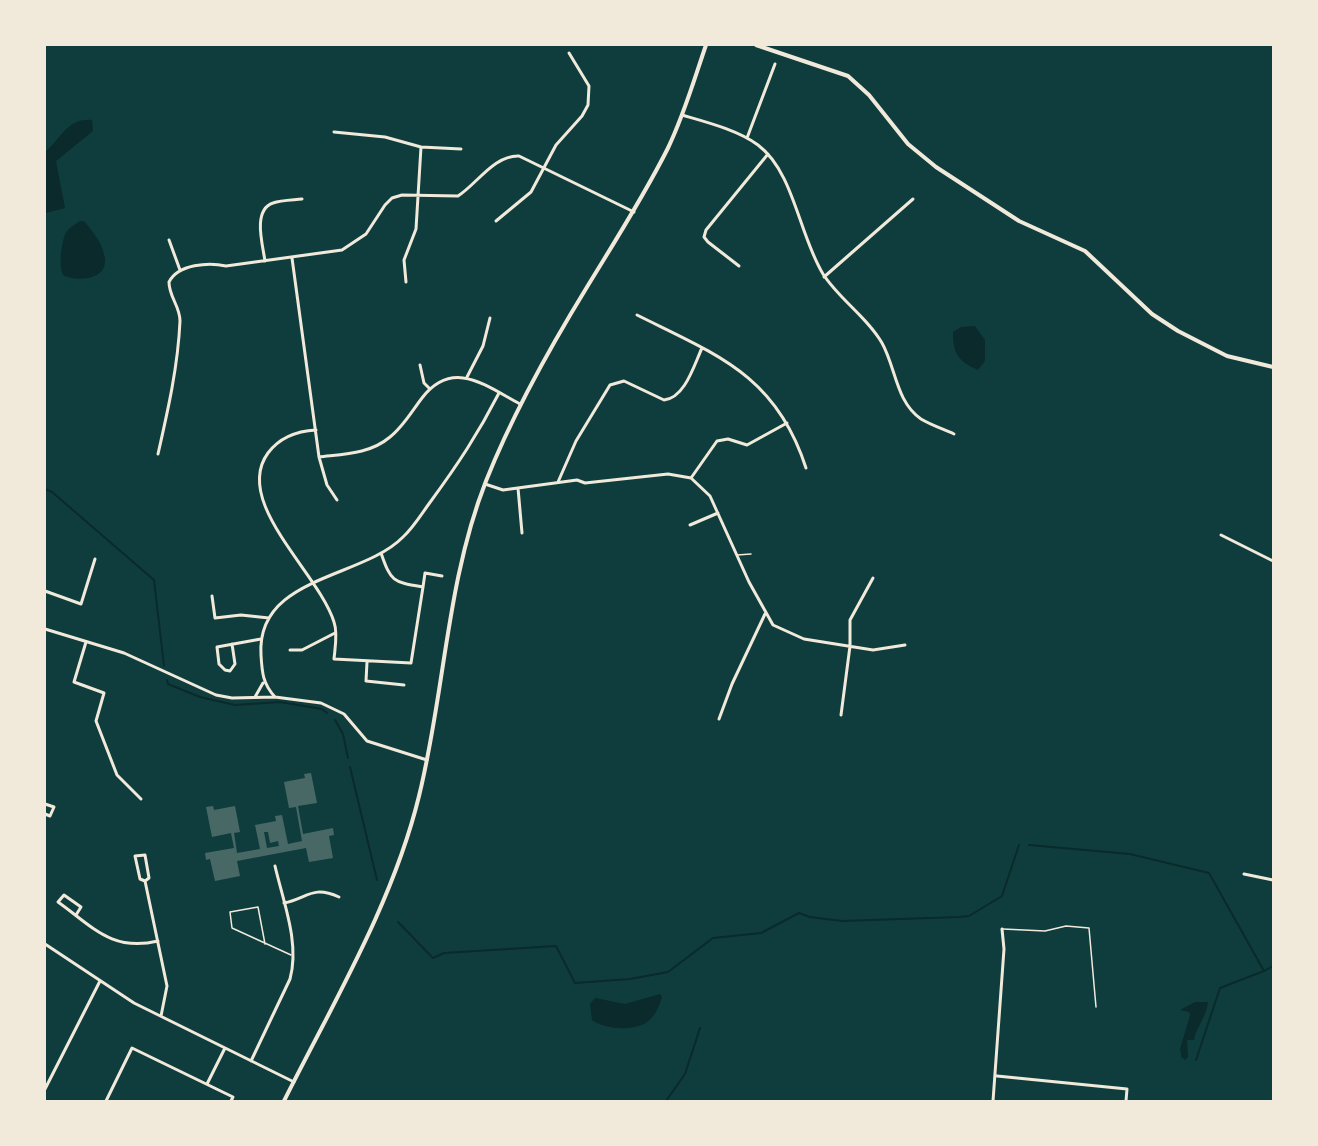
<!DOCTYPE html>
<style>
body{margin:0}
#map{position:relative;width:1318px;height:1146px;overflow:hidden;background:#0f3d3e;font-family:"Zilla Slab",serif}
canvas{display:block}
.frame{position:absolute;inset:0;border:46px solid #f1e9da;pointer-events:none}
</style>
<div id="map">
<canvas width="1318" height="1146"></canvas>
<div class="frame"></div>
</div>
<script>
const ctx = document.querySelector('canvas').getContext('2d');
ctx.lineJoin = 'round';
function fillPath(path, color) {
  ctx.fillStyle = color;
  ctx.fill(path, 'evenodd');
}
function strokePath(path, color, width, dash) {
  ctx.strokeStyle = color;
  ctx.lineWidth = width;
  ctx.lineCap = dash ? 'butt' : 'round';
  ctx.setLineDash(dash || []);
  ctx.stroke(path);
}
fillPath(new Path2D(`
 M 92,120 L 93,131 L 56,161 L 65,208 L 46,213 L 45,152 C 62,138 67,118 92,120 Z
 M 80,221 L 84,221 C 92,231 101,241 104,254 C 111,279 81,282 64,276 C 58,270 61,236 68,230 C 71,226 76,224 80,221 Z
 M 975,326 L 985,340 L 985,361 L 978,370 C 958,361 953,354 953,332 L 961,327 Z
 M 660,994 L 662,997 C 659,1007 654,1019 644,1024 C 630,1031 604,1029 592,1020 L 590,1004 L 595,998 L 625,1004 Z
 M 1195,1002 L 1208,1002 C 1207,1016 1196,1027 1194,1040 L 1187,1040 L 1188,1057 L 1185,1060 L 1182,1057 L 1182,1060 L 1180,1049 L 1190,1015 L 1189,1012 L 1180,1010 Z`), '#0a2a2b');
strokePath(new Path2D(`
 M 45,489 L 52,492 L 154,580 L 164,666
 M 167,680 L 168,684 L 200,697 L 235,705 L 280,702 L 322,709 L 327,713
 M 335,720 L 343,734 L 348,758
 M 350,767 L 377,880
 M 1029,845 L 1130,854 L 1209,873 L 1264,971 L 1273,966
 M 398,922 L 433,958 L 444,953 L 556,946 L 575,983 L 630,979 L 668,972 L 713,938 L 761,933 L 799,913 L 810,917 L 842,921 L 959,917 L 969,916 L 1002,896 L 1019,845
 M 1196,1060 L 1220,988 L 1264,971
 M 666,1101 L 685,1074 L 700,1028`), '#0a2a2b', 2);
fillPath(new Path2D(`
 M 311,773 L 317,803 L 298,806 L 303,834 L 333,828 L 334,835 L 329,836 L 333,858 L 309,862 L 306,848 L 237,861 L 240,876 L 215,881 L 210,859 L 206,860 L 205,853 L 234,848 L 231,833 L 212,837 L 206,807 L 213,806 L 214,810 L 235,806 L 240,832 L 234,833 L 237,853 L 260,849 L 255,825 L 276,821 L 275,816 L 282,815 L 288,844 L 302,841 L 296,807 L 289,808 L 284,782 L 305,778 L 304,774 ZM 264,832 L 268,832 L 270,843 L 278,841 L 279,846 L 267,848 Z`), '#486865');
strokePath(new Path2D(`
 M 737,555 L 751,554
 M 1003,929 L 1045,931 L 1066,926 L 1089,928 L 1096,1007
 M 265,944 L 258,907 L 230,912 L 232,928 L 291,955`), '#f1e9da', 1.5);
strokePath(new Path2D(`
 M 682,115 C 706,122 738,130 758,145 C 794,172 799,235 823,274 C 839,299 867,317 882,343 C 896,368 896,402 921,419 C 931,425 943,429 954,434
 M 334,132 L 385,137 L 421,147 L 461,149
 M 747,138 L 775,64
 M 496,221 L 531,192 L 556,145 L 582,116 L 588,105 L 589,86 L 569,53
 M 169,240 L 180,270
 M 292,258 L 319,457 L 327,485 L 337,500
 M 265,261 C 263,246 252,210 273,203 C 281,200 293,200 302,199
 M 739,266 L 708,242 L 704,237 L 706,230 L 768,154
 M 824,277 L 913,199
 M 406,282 L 404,260 L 416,229 L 421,147
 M 637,315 C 717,355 776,375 806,468
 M 420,365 L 424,383 L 430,389
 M 467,377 L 483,346 L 490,318
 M 316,430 C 297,431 280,437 268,453 C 232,502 319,573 334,622 C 338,633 335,648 334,659 L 411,663 L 423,587 C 393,582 391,582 381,553
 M 158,454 C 168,410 178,366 180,321 C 180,306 169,297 169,282 C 178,264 209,262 226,266 L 342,250 L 366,234 L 385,205 L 392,198 L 402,195 L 458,196 C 477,184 494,155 519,156 L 634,212
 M 319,457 C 344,454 370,454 390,437 C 403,427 412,411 422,398 C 453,358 486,386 520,404
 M 691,478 L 717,441 L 728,439 L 747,445 L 787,423
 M 558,482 L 576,441 L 610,385 L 624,381 L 664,400 C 685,398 694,365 702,348
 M 485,484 L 503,490 L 577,480 L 585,483 L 668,474 L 691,478 L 710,496 L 749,582 L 773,625 L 804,639 L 873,650 L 905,645
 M 518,488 L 522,533
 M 690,525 L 718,513
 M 1221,535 L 1273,561
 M 423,587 L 425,573 L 442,576
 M 45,591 L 81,604 L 95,559
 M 212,596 L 215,618 L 241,615 L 269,618
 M 45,629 L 124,653 L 216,695 L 232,698 L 275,697 L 321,703 L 344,714 L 367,741 L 427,760
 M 86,642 L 74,682 L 104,693 L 96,721 L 117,775 L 141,799
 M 232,644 L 235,664 L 230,671 L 225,670 L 219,664 L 217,647 L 261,639
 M 290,650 L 302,650 L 335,633
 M 367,662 L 366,681 L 404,685
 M 255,697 L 263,683
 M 275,697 C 263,684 262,673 261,655 C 256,576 362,579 403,537 C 414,527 422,513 431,501 C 458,464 478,434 499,393
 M 841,715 L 850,646 L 850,620 L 873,578
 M 719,719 L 732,684 L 765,614
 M 45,804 L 54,807 L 50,816 L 45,814
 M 1244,874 L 1273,880
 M 145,881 L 149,878 L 145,855 L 135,856 L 140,879 L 145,881 L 167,986 L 161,1016
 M 284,903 C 308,898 312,885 339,897
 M 76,915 L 81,907 L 64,895 L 58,902 C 93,927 112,952 158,941
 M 45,944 L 134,1003 L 294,1082
 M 251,1061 L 290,979 C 300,943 283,901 275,866
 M 997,1076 L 1127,1089 L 1126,1101
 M 207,1084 L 225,1048
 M 45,1089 L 100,981
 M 106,1101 L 132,1048 L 233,1097 L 231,1101
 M 993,1101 L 1004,949 L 1002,929`), '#f1e9da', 3);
strokePath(new Path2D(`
 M 756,45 L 848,76 L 869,95 L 908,144 L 936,167 L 1019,221 L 1085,251 L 1152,314 L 1178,331 L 1227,356 L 1273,367
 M 284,1101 C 333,1003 393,903 419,796 C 445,691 446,583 486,481 C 513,413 549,349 587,287 C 615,241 644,196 668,148 C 684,115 694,80 706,45`), '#f1e9da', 4);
</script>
